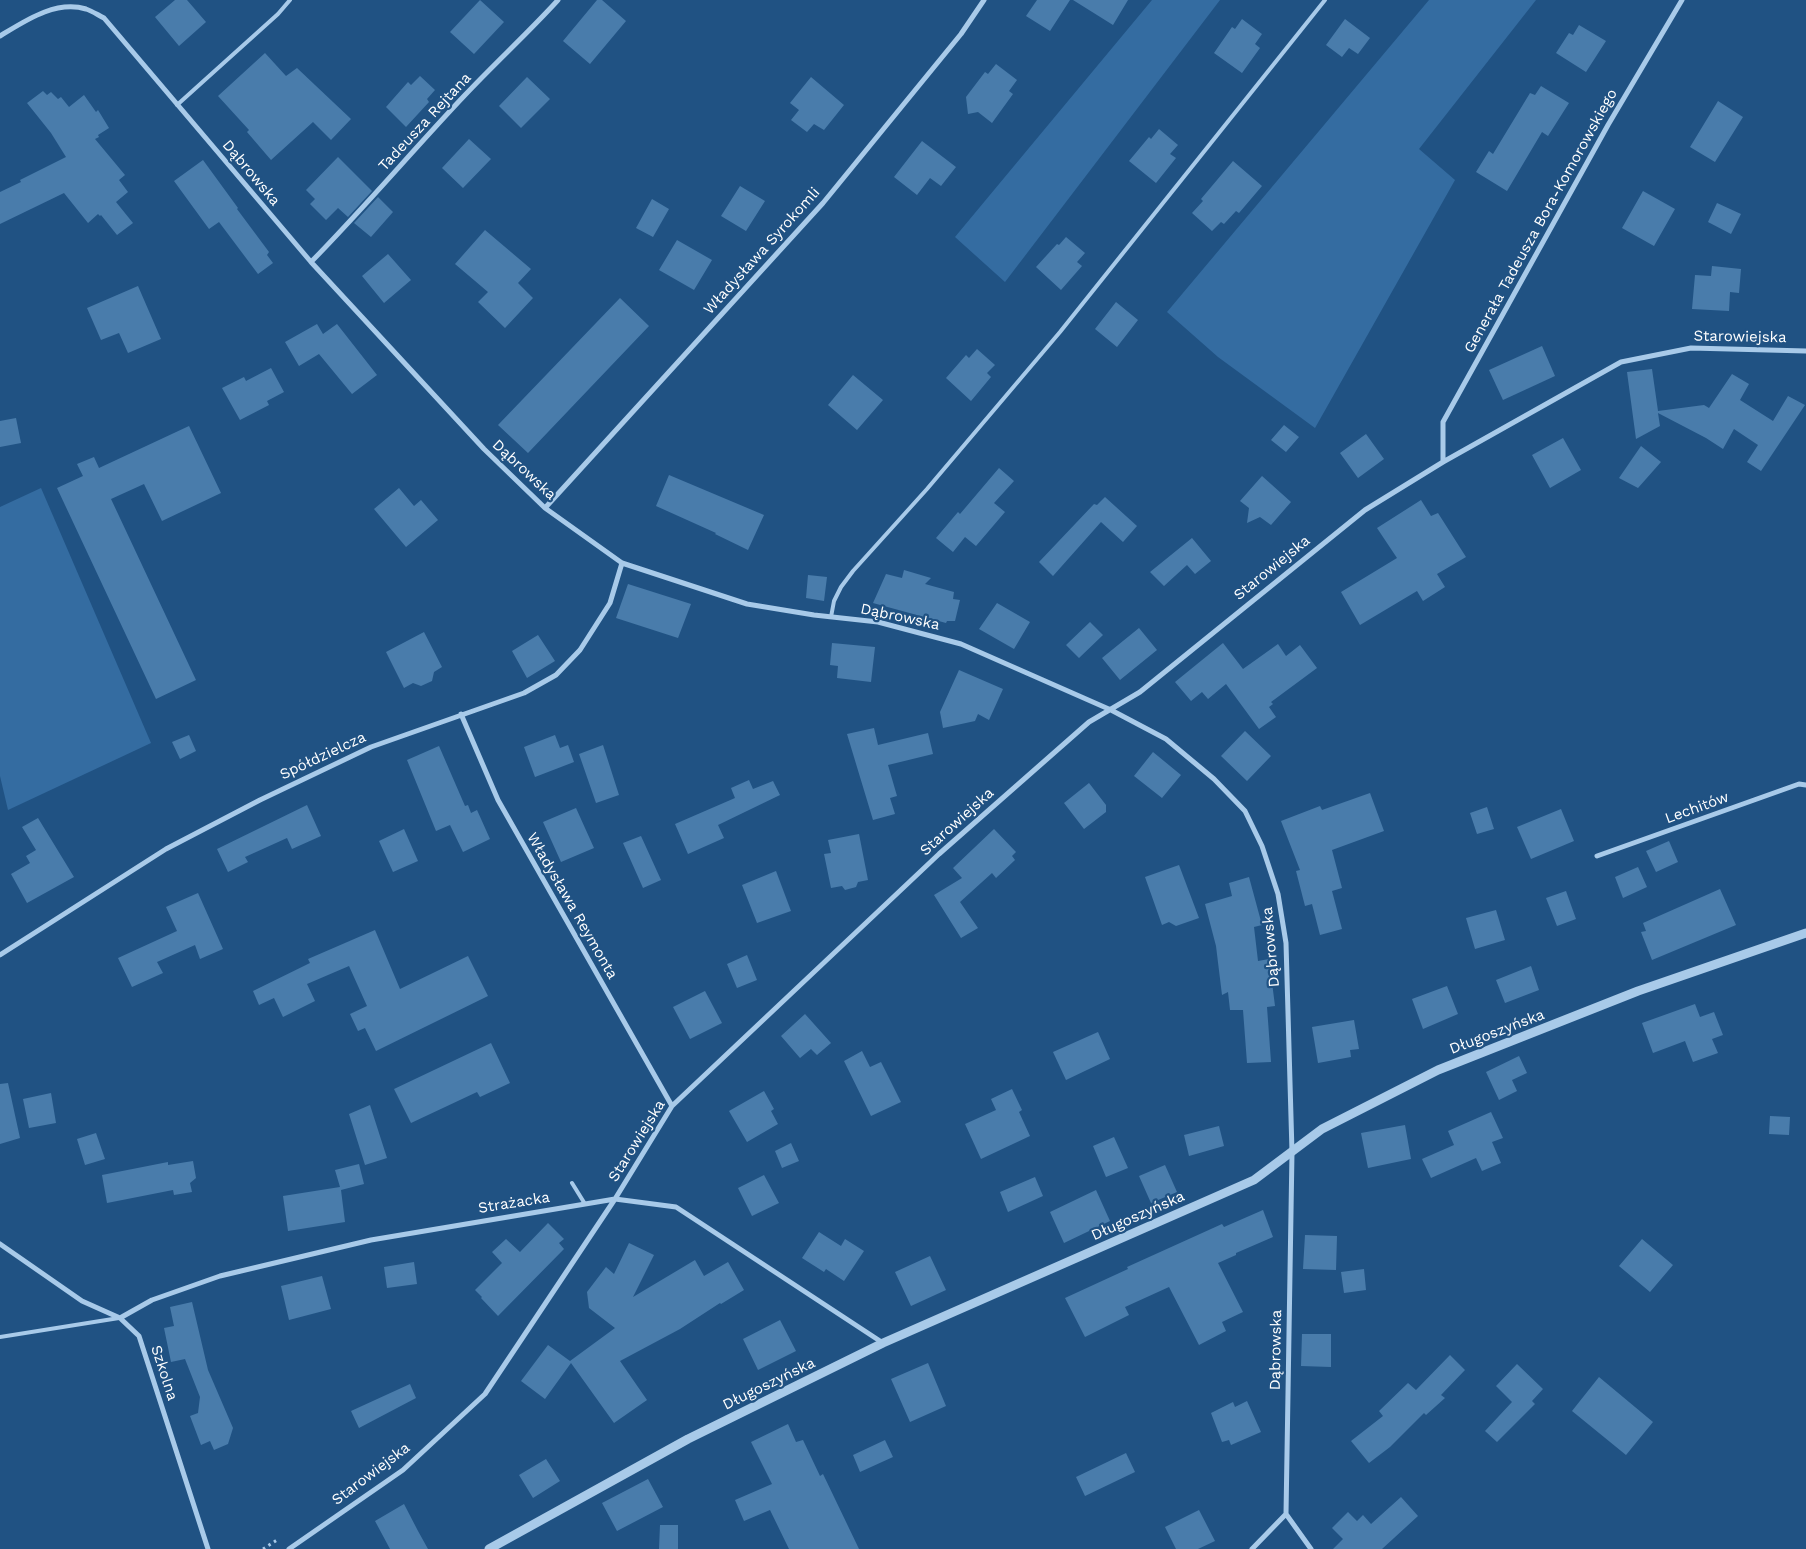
<!DOCTYPE html>
<meta charset="utf-8">
<style>
body{margin:0}
canvas{display:block;background:#205283}
</style>
<canvas width="1806" height="1549"></canvas>
<script>
const ctx = document.querySelector('canvas').getContext('2d');
ctx.lineJoin = 'round';
function fillPath(path, color) {
  ctx.fillStyle = color;
  ctx.fill(path, 'evenodd');
}
function strokePath(path, color, width, dash) {
  ctx.strokeStyle = color;
  ctx.lineWidth = width;
  ctx.lineCap = dash ? 'butt' : 'round';
  ctx.setLineDash(dash || []);
  ctx.stroke(path);
}
function drawText(font, color, halo, rows, align = 'center') {
  ctx.font = font + ' "Work Sans",sans-serif';
  ctx.lineWidth = 4.5;
  ctx.setLineDash([]);
  ctx.textBaseline = 'middle';
  ctx.strokeStyle = halo;
  ctx.fillStyle = color;
  for (const [text, x, y, turn = 0] of rows) {
    ctx.save();
    ctx.translate(x, y);
    ctx.rotate((+turn || 0) * Math.PI / 180);
    ctx.textAlign = isNaN(turn) ? turn : align;
    if (halo) ctx.strokeText(text, 0, 0);
    ctx.fillText(text, 0, 0);
    ctx.restore();
  }
}
fillPath(new Path2D(`
 M 1152,0 L 1220,0 L 1005,282 L 955,237 Z
 M 1429,0 L 1536,0 L 1419,149 L 1455,180 L 1315,428 L 1218,357 L 1167,312 Z
 M 41,488 L 151,743 L 8,810 L 0,776 L 0,507 Z`), '#346ca1');
fillPath(new Path2D(`
 M 175,0 L 187,0 L 206,22 L 179,46 L 155,17 Z
 M 480,0 L 504,22 L 474,54 L 450,32 Z
 M 597,0 L 602,0 L 626,21 L 590,64 L 563,41 Z
 M 1037,0 L 1070,0 L 1050,31 L 1026,16 Z
 M 1073,0 L 1128,0 L 1113,25 Z
 M 1242,19 L 1262,34 L 1255,44 L 1260,48 L 1242,73 L 1214,53 L 1232,27 L 1235,29 Z
 M 1345,19 L 1370,38 L 1358,54 L 1349,48 L 1342,57 L 1326,45 Z
 M 1579,25 L 1606,41 L 1586,72 L 1556,53 L 1569,33 L 1573,35 Z
 M 265,53 L 286,76 L 297,68 L 351,119 L 331,140 L 313,122 L 271,160 L 247,132 L 249,130 L 218,96 Z
 M 996,64 L 1017,80 L 1009,91 L 1013,94 L 992,123 L 978,112 L 968,114 L 966,97 L 985,72 L 988,74 Z
 M 420,76 L 435,90 L 427,99 L 429,102 L 406,127 L 386,107 L 408,82 L 411,85 Z
 M 527,77 L 550,99 L 521,128 L 499,106 Z
 M 811,77 L 844,105 L 824,130 L 814,124 L 807,132 L 791,120 L 799,110 L 790,103 Z
 M 1541,86 L 1569,103 L 1548,136 L 1542,132 L 1507,191 L 1476,172 L 1489,151 L 1493,154 L 1530,93 L 1535,95 Z
 M 43,91 L 47,95 L 51,92 L 58,99 L 61,97 L 69,107 L 84,95 L 96,112 L 98,110 L 109,128 L 98,135 L 99,137 L 95,139 L 125,175 L 119,180 L 128,192 L 116,202 L 133,223 L 117,235 L 101,215 L 100,216 L 98,214 L 88,223 L 64,193 L 0,224 L 0,192 L 21,182 L 20,180 L 66,157 L 51,133 L 27,103 Z
 M 1718,101 L 1743,117 L 1715,162 L 1690,147 Z
 M 1159,129 L 1178,145 L 1170,154 L 1176,158 L 1156,183 L 1129,161 L 1149,137 L 1151,139 Z
 M 469,139 L 491,159 L 463,188 L 442,168 Z
 M 922,141 L 956,167 L 941,186 L 930,178 L 917,195 L 894,177 Z
 M 338,157 L 372,191 L 348,217 L 338,208 L 326,220 L 310,204 L 315,199 L 306,190 Z
 M 203,160 L 238,208 L 237,209 L 269,252 L 267,255 L 273,263 L 258,274 L 219,222 L 209,229 L 174,181 Z
 M 1233,161 L 1262,186 L 1239,213 L 1236,211 L 1224,224 L 1221,222 L 1212,231 L 1192,213 L 1203,201 L 1201,199 Z
 M 740,186 L 765,201 L 746,231 L 721,216 Z
 M 1643,191 L 1675,209 L 1654,246 L 1622,228 Z
 M 378,197 L 393,212 L 371,237 L 354,223 Z
 M 652,199 L 669,209 L 653,237 L 636,228 Z
 M 1717,203 L 1741,214 L 1731,234 L 1708,222 Z
 M 485,230 L 531,269 L 518,283 L 533,298 L 505,328 L 478,302 L 488,292 L 455,264 Z
 M 1066,237 L 1085,253 L 1077,262 L 1082,266 L 1061,290 L 1036,267 L 1057,244 L 1059,245 Z
 M 677,240 L 712,260 L 694,290 L 659,270 Z
 M 388,254 L 411,280 L 384,303 L 362,276 Z
 M 1712,266 L 1741,269 L 1739,293 L 1730,292 L 1729,311 L 1692,309 L 1695,275 L 1711,276 Z
 M 138,286 L 161,339 L 128,353 L 119,333 L 101,340 L 87,308 Z
 M 620,298 L 649,326 L 528,453 L 498,425 Z
 M 1116,302 L 1138,320 L 1117,347 L 1095,329 Z
 M 317,324 L 323,334 L 337,324 L 377,375 L 352,394 L 319,354 L 299,366 L 285,342 Z
 M 1542,346 L 1555,376 L 1503,400 L 1489,370 Z
 M 977,349 L 995,365 L 987,373 L 991,377 L 971,401 L 946,378 L 966,355 L 969,358 Z
 M 271,368 L 284,392 L 267,401 L 269,405 L 240,420 L 222,388 L 244,377 L 246,381 Z
 M 1652,369 L 1658,411 L 1704,405 L 1709,408 L 1732,374 L 1749,384 L 1740,400 L 1773,421 L 1788,396 L 1805,405 L 1761,471 L 1747,462 L 1758,445 L 1734,429 L 1723,449 L 1706,438 L 1658,413 L 1660,426 L 1636,439 L 1627,372 Z
 M 853,375 L 883,400 L 857,430 L 828,405 Z
 M 16,418 L 21,443 L 0,447 L 0,421 Z
 M 1284,425 L 1299,437 L 1286,452 L 1271,440 Z
 M 189,426 L 221,493 L 162,521 L 144,484 L 111,499 L 196,680 L 156,699 L 57,488 L 83,476 L 77,464 L 94,457 L 99,468 Z
 M 1366,434 L 1384,459 L 1358,478 L 1340,453 Z
 M 1563,438 L 1581,470 L 1550,488 L 1532,455 Z
 M 1641,446 L 1661,462 L 1638,488 L 1619,478 Z
 M 999,468 L 1014,481 L 994,503 L 1005,512 L 976,546 L 965,537 L 953,552 L 936,538 L 958,512 L 960,514 Z
 M 669,475 L 764,515 L 748,550 L 715,534 L 716,533 L 656,506 Z
 M 1262,476 L 1291,502 L 1271,525 L 1260,517 L 1247,523 L 1249,508 L 1240,501 Z
 M 399,488 L 414,506 L 421,500 L 438,520 L 406,547 L 374,509 Z
 M 1105,497 L 1137,526 L 1123,542 L 1101,522 L 1053,576 L 1039,562 L 1094,504 L 1097,505 Z
 M 1421,500 L 1431,516 L 1438,513 L 1466,557 L 1437,574 L 1445,587 L 1423,601 L 1417,591 L 1360,625 L 1341,592 L 1397,558 L 1377,528 Z
 M 1192,538 L 1211,561 L 1195,574 L 1187,565 L 1164,586 L 1150,572 Z
 M 904,570 L 931,578 L 925,584 L 954,592 L 953,599 L 960,600 L 955,621 L 947,621 L 946,623 L 873,603 L 886,574 L 902,578 Z
 M 808,575 L 827,577 L 824,601 L 806,598 Z
 M 628,584 L 691,604 L 678,638 L 616,618 Z
 M 997,603 L 1030,622 L 1014,649 L 979,629 Z
 M 1090,622 L 1103,635 L 1079,658 L 1066,645 Z
 M 1139,628 L 1157,650 L 1120,680 L 1102,658 Z
 M 424,632 L 442,667 L 434,672 L 432,681 L 421,686 L 413,683 L 404,688 L 386,652 Z
 M 538,635 L 555,661 L 527,678 L 512,651 Z
 M 832,643 L 875,647 L 871,682 L 837,678 L 838,666 L 830,665 Z
 M 1223,643 L 1243,669 L 1278,644 L 1286,656 L 1300,645 L 1317,668 L 1271,702 L 1273,704 L 1269,707 L 1276,717 L 1259,729 L 1226,684 L 1208,699 L 1202,692 L 1191,701 L 1175,682 Z
 M 959,670 L 1003,689 L 989,720 L 978,714 L 975,721 L 943,728 L 940,712 Z
 M 874,728 L 878,745 L 928,733 L 933,754 L 888,765 L 897,796 L 890,798 L 895,814 L 873,820 L 847,734 Z
 M 1245,731 L 1271,756 L 1247,781 L 1221,756 Z
 M 189,735 L 196,751 L 180,759 L 172,742 Z
 M 555,735 L 560,748 L 568,745 L 574,762 L 535,777 L 524,747 Z
 M 603,745 L 619,795 L 596,803 L 579,754 Z
 M 439,746 L 465,806 L 468,805 L 471,813 L 477,810 L 490,839 L 463,852 L 450,825 L 436,831 L 407,760 Z
 M 1153,752 L 1181,775 L 1162,798 L 1134,776 Z
 M 749,780 L 753,789 L 773,781 L 780,795 L 718,825 L 724,838 L 688,854 L 675,824 L 735,798 L 731,788 Z
 M 1089,783 L 1106,805 L 1106,812 L 1084,829 L 1064,803 Z
 M 1370,793 L 1384,831 L 1332,850 L 1342,888 L 1332,891 L 1342,929 L 1320,935 L 1312,904 L 1305,906 L 1296,871 L 1300,870 L 1281,821 L 1320,806 L 1322,810 Z
 M 307,805 L 321,836 L 292,849 L 287,838 L 245,857 L 248,862 L 228,872 L 217,849 Z
 M 1487,807 L 1494,829 L 1477,834 L 1470,813 Z
 M 576,808 L 594,848 L 561,862 L 543,822 Z
 M 1561,809 L 1574,841 L 1531,859 L 1517,827 Z
 M 38,818 L 74,877 L 27,903 L 11,874 L 30,863 L 26,856 L 36,850 L 22,827 Z
 M 404,829 L 418,861 L 393,872 L 379,841 Z
 M 994,829 L 1016,852 L 1012,856 L 1015,860 L 996,878 L 992,873 L 960,902 L 978,928 L 961,938 L 934,895 L 962,878 L 953,868 Z
 M 859,834 L 868,880 L 858,882 L 856,887 L 845,890 L 842,886 L 831,888 L 824,854 L 831,853 L 828,840 Z
 M 641,836 L 661,880 L 643,888 L 623,843 Z
 M 1669,841 L 1678,862 L 1656,872 L 1646,851 Z
 M 1179,865 L 1199,918 L 1176,926 L 1169,922 L 1162,925 L 1145,877 Z
 M 1638,867 L 1647,887 L 1623,898 L 1615,877 Z
 M 776,871 L 791,911 L 757,923 L 742,885 Z
 M 1249,877 L 1262,925 L 1254,927 L 1258,961 L 1269,959 L 1275,1006 L 1267,1007 L 1271,1062 L 1247,1063 L 1243,1010 L 1230,1010 L 1228,992 L 1222,995 L 1216,946 L 1205,904 L 1232,896 L 1229,883 Z
 M 1720,889 L 1736,925 L 1652,960 L 1641,932 L 1646,931 L 1643,923 Z
 M 1566,891 L 1576,919 L 1557,926 L 1546,898 Z
 M 198,893 L 223,949 L 200,959 L 195,945 L 157,962 L 163,973 L 132,987 L 118,958 L 177,931 L 166,907 Z
 M 1496,910 L 1505,940 L 1475,949 L 1466,918 Z
 M 375,930 L 400,989 L 468,956 L 488,996 L 376,1051 L 365,1028 L 358,1031 L 350,1014 L 367,1006 L 349,966 L 307,984 L 315,1001 L 283,1017 L 274,998 L 259,1005 L 253,991 L 310,963 L 308,959 Z
 M 747,955 L 757,980 L 737,988 L 727,964 Z
 M 1531,966 L 1539,990 L 1505,1003 L 1496,980 Z
 M 1447,986 L 1458,1014 L 1423,1029 L 1412,999 Z
 M 705,991 L 722,1023 L 690,1039 L 673,1007 Z
 M 1695,1004 L 1700,1017 L 1714,1012 L 1723,1035 L 1712,1039 L 1718,1053 L 1693,1062 L 1685,1041 L 1653,1053 L 1642,1023 Z
 M 805,1014 L 831,1043 L 817,1055 L 811,1049 L 800,1058 L 781,1036 Z
 M 1354,1020 L 1359,1049 L 1350,1050 L 1351,1057 L 1318,1063 L 1312,1027 Z
 M 1098,1032 L 1110,1059 L 1066,1080 L 1053,1052 Z
 M 491,1043 L 510,1083 L 480,1097 L 477,1092 L 411,1123 L 394,1089 Z
 M 862,1051 L 870,1067 L 881,1062 L 901,1102 L 871,1116 L 844,1061 Z
 M 1519,1056 L 1527,1073 L 1512,1080 L 1517,1091 L 1499,1100 L 1486,1072 Z
 M 8,1083 L 20,1138 L 0,1144 L 0,1084 Z
 M 1012,1089 L 1022,1110 L 1019,1112 L 1030,1136 L 981,1159 L 965,1124 L 996,1110 L 991,1099 Z
 M 764,1091 L 774,1109 L 771,1111 L 778,1124 L 747,1142 L 729,1111 Z
 M 51,1093 L 56,1123 L 29,1128 L 23,1099 Z
 M 370,1105 L 387,1158 L 365,1165 L 349,1114 Z
 M 1491,1112 L 1503,1138 L 1492,1142 L 1501,1163 L 1482,1171 L 1476,1158 L 1431,1178 L 1422,1159 L 1454,1145 L 1448,1131 Z
 M 1770,1116 L 1790,1117 L 1789,1135 L 1769,1134 Z
 M 1405,1125 L 1411,1159 L 1368,1168 L 1361,1133 Z
 M 1219,1126 L 1224,1146 L 1189,1156 L 1184,1135 Z
 M 96,1133 L 105,1159 L 85,1165 L 77,1139 Z
 M 1114,1137 L 1128,1168 L 1106,1177 L 1093,1146 Z
 M 791,1143 L 799,1161 L 782,1168 L 775,1151 Z
 M 193,1161 L 196,1178 L 190,1183 L 192,1192 L 174,1195 L 173,1190 L 107,1203 L 102,1175 L 168,1162 L 168,1165 Z
 M 359,1164 L 364,1184 L 341,1190 L 345,1222 L 288,1231 L 283,1196 L 340,1187 L 335,1170 Z
 M 1165,1165 L 1177,1192 L 1151,1203 L 1139,1176 Z
 M 764,1175 L 779,1203 L 752,1216 L 738,1188 Z
 M 1035,1177 L 1043,1196 L 1008,1212 L 1000,1192 Z
 M 1096,1190 L 1110,1221 L 1064,1243 L 1050,1212 Z
 M 1263,1210 L 1273,1237 L 1236,1253 L 1236,1255 L 1218,1263 L 1243,1312 L 1222,1322 L 1226,1331 L 1199,1345 L 1169,1287 L 1125,1307 L 1129,1315 L 1085,1337 L 1065,1298 L 1128,1269 L 1127,1267 L 1222,1224 L 1224,1227 Z
 M 548,1223 L 564,1239 L 559,1243 L 564,1249 L 498,1316 L 481,1298 L 482,1297 L 475,1290 L 502,1263 L 492,1252 L 506,1239 L 520,1252 Z
 M 819,1232 L 841,1246 L 845,1239 L 864,1251 L 844,1281 L 826,1269 L 824,1272 L 802,1258 Z
 M 1305,1235 L 1337,1236 L 1336,1270 L 1303,1269 Z
 M 1642,1239 L 1673,1265 L 1650,1292 L 1619,1266 Z
 M 629,1243 L 654,1255 L 633,1297 L 695,1260 L 704,1276 L 728,1262 L 744,1290 L 721,1304 L 720,1303 L 680,1329 L 620,1361 L 647,1400 L 614,1423 L 571,1363 L 545,1399 L 521,1381 L 548,1345 L 570,1361 L 615,1328 L 589,1308 L 587,1292 L 606,1267 L 614,1274 Z
 M 930,1256 L 946,1290 L 911,1306 L 895,1272 Z
 M 414,1262 L 417,1284 L 387,1288 L 384,1267 Z
 M 1364,1269 L 1366,1290 L 1344,1293 L 1341,1272 Z
 M 322,1276 L 331,1309 L 289,1320 L 281,1286 Z
 M 192,1302 L 208,1370 L 233,1428 L 228,1444 L 214,1450 L 210,1441 L 201,1445 L 190,1416 L 198,1413 L 200,1397 L 185,1359 L 171,1362 L 164,1328 L 174,1326 L 170,1307 Z
 M 780,1320 L 796,1351 L 758,1370 L 743,1339 Z
 M 1302,1334 L 1331,1334 L 1331,1367 L 1301,1366 Z
 M 1450,1355 L 1465,1370 L 1441,1395 L 1445,1398 L 1426,1415 L 1424,1413 L 1390,1447 L 1369,1463 L 1351,1441 L 1383,1416 L 1379,1411 L 1408,1383 L 1416,1390 Z
 M 928,1363 L 946,1406 L 910,1422 L 891,1379 Z
 M 1517,1364 L 1543,1389 L 1532,1401 L 1535,1404 L 1497,1442 L 1485,1431 L 1512,1402 L 1496,1386 Z
 M 1599,1377 L 1653,1422 L 1626,1455 L 1572,1411 Z
 M 410,1384 L 416,1398 L 359,1428 L 351,1411 Z
 M 1247,1401 L 1261,1432 L 1231,1445 L 1229,1440 L 1222,1442 L 1211,1413 L 1233,1402 L 1235,1407 Z
 M 788,1424 L 796,1442 L 803,1440 L 820,1476 L 823,1474 L 859,1549 L 789,1549 L 770,1510 L 744,1521 L 735,1500 L 772,1484 L 751,1442 Z
 M 885,1440 L 893,1457 L 860,1472 L 853,1455 Z
 M 1126,1453 L 1135,1472 L 1085,1496 L 1076,1477 Z
 M 546,1459 L 560,1481 L 533,1498 L 519,1475 Z
 M 648,1479 L 663,1507 L 617,1531 L 602,1503 Z
 M 1401,1497 L 1418,1516 L 1382,1549 L 1333,1549 L 1343,1539 L 1332,1528 L 1348,1512 L 1357,1521 L 1363,1515 L 1371,1524 Z
 M 404,1504 L 418,1531 L 428,1549 L 390,1549 L 375,1521 Z
 M 1199,1510 L 1215,1541 L 1198,1549 L 1176,1549 L 1165,1527 Z
 M 660,1525 L 678,1525 L 678,1549 L 659,1549 Z`), '#497cab');
strokePath(new Path2D(`
 M 263,1549 L 277,1540`), '#a8cae9', 3, [2.5, 4]);
strokePath(new Path2D(`
 M 177,105 L 278,14 L 290,0
 M 831,617 L 834,601 L 841,587 L 853,571 L 927,489 L 1060,332 L 1325,0
 M 572,1183 L 585,1204
 M 0,1337 L 119,1318`), '#a8cae9', 4);
strokePath(new Path2D(`
 M 0,36 C 25,21 55,0 86,9 C 92,11 98,15 104,18 L 311,262 L 484,449 L 545,508 L 622,563 L 747,604 L 814,615 L 878,622 L 961,644 L 1111,710 L 1166,739 L 1214,779 L 1245,811 L 1262,846 L 1278,894 L 1286,943 L 1292,1152 L 1286,1514 L 1311,1549
 M 311,262 C 364,208 413,150 465,95 C 495,63 528,33 558,0
 M 1443,462 L 1443,422 L 1608,125 L 1682,0
 M 545,508 L 823,203 L 961,34 L 984,0
 M 461,714 L 498,800 L 672,1106
 M 1597,856 L 1799,784 L 1806,785
 M 0,955 L 166,849 L 260,800 L 371,747 L 524,693 L 556,675 L 580,650 L 610,603 L 622,563
 M 0,1244 L 82,1301 L 120,1318 L 139,1336 L 208,1549
 M 120,1318 L 152,1300 L 220,1276 L 371,1240 L 615,1199 L 676,1207 L 883,1343
 M 289,1549 L 403,1470 L 485,1394 L 615,1199 L 672,1106 L 939,854 L 1089,722 L 1140,692 L 1365,510 L 1443,462 L 1621,362 L 1691,348 L 1806,351
 M 1252,1549 L 1286,1514`), '#a8cae9', 5);
strokePath(new Path2D(`
 M 489,1549 L 688,1439 L 883,1343 L 1254,1180 L 1322,1129 L 1438,1070 L 1638,991 L 1806,933`), '#a8cae9', 9);
drawText('15px', '#fff', '#205283', [
 ["Tadeusza Rejtana",425,122,-47],
 ["Dąbrowska",251,173,50],
 ["Generała Tadeusza Bora-Komorowskiego",1541,221,-61],
 ["Władysława Syrokomli",762,251,-48],
 ["Starowiejska",1740,337,1],
 ["Dąbrowska",524,470,43],
 ["Starowiejska",1272,568,-39],
 ["Dąbrowska",900,617,12],
 ["Spółdzielcza",323,756,-25],
 ["Lechitów",1697,808,-20],
 ["Starowiejska",957,822,-42],
 ["Władysława Reymonta",572,906,60],
 ["Dąbrowska",1271,947,-95],
 ["Długoszyńska",1497,1032,-21],
 ["Starowiejska",637,1141,-58],
 ["Strażacka",514,1203,-9],
 ["Długoszyńska",1138,1216,-24],
 ["Dąbrowska",1276,1350,-89],
 ["Szkolna",164,1373,72],
 ["Długoszyńska",769,1384,-26],
 ["Starowiejska",371,1474,-37]
]);
</script>
